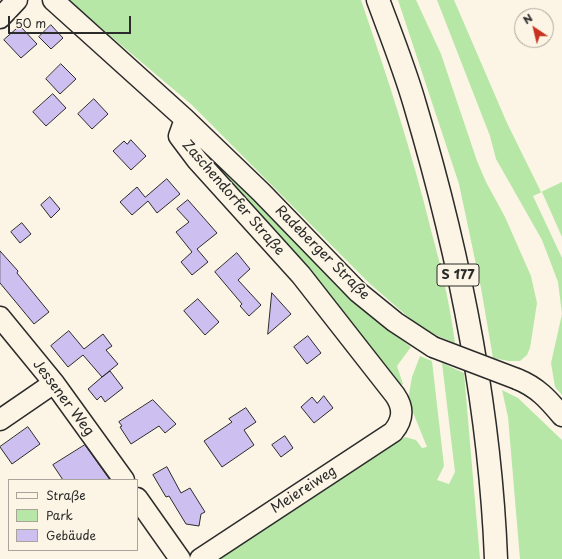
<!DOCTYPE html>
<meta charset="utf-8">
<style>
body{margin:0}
#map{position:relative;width:562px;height:559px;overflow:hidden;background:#fcf5e5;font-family:"Playpen Sans",sans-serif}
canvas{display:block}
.legend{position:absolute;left:8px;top:479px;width:130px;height:72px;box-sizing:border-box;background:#fcf5e5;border:1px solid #a8a49b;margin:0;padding:5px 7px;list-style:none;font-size:12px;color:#2b2b2b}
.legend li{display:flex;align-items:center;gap:8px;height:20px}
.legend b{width:20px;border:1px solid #a8a49b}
.north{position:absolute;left:514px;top:8px;width:40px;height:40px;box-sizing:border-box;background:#fcf5e5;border:1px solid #a8a49b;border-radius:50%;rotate:325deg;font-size:11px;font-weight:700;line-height:16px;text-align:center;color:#2b2b2b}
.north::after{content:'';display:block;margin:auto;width:14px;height:18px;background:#c8321e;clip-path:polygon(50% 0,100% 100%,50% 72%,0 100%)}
.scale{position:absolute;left:8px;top:16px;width:123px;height:18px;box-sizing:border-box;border:2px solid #2b2b2b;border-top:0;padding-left:5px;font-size:12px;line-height:14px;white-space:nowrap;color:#2b2b2b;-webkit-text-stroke:3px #fcf5e5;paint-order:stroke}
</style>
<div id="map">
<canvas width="562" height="559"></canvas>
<ul class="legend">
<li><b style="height:5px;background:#fcf5e5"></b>Straße</li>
<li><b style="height:11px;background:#b6e7a7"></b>Park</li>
<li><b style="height:11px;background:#cdc0f1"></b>Gebäude</li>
</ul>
<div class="north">N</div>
<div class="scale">50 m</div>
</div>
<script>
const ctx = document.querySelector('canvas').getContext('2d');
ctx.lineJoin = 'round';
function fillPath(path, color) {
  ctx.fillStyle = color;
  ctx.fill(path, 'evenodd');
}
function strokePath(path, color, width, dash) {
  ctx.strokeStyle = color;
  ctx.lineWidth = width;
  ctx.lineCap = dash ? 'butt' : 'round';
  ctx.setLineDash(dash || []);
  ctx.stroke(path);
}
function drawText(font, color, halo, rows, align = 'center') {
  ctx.font = font + ' "Playpen Sans",sans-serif';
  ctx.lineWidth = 3;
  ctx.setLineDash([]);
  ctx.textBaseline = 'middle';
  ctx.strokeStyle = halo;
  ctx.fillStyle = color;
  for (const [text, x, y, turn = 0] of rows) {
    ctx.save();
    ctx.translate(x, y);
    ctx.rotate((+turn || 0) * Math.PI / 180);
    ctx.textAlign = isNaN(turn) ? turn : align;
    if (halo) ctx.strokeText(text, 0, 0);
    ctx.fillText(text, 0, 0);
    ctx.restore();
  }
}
fillPath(new Path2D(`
 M 68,0 L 361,0 C 387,76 412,152 431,230 C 441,267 450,304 455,343 L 433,334 L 414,322 L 369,283 L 192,105 Z
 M 398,0 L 416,0 L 441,54 L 477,161 L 486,182 L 505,217 L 531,276 L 537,303 L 530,348 L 527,355 L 520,361 L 509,361 L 493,358 L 481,288 L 459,184 Z
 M 437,0 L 454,0 L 507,123 L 541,192 L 562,182 L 562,237 L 542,192 L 533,196 L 562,258 L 562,395 L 555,387 L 551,363 L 562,314 L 558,282 L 542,240 L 496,159 L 490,136 Z
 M 191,132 C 261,205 329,286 411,347 L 397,366 L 403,384 L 398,388 L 188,136 Z
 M 420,356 L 432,361 L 444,466 L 437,480 L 449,484 L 455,472 L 442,363 L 464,373 L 480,559 L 212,559 L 365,456 L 369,460 L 405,437 L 416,440 L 422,448 L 427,447 L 408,400 L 412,377 Z
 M 502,390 L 518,398 L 562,440 L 562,559 L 520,559 L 508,417 Z`), '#b6e7a7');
const building = new Path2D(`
 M 51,25 L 63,38 L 51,49 L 39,37 Z
 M 20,26 L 37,44 L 21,58 L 4,40 Z
 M 61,64 L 76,79 L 60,94 L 46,79 Z
 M 53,94 L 66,108 L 46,126 L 33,112 Z
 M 94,99 L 108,114 L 92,129 L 78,114 Z
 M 131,140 L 146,156 L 131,170 L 113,151 L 124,141 L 127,144 Z
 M 167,179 L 180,194 L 157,213 L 148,201 L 132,215 L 120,202 L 137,187 L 145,197 Z
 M 50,197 L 60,209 L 51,218 L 41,205 Z
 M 188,200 L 217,233 L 197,249 L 208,262 L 192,275 L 181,262 L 192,252 L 176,232 L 189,222 L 177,209 Z
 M 22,223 L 31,234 L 20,243 L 11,232 Z
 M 0,251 L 18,271 L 17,273 L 49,312 L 34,324 L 0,283 Z
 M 237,253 L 250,269 L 238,280 L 261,305 L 249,316 L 240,306 L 242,304 L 215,272 Z
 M 272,293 L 291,314 L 268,334 Z
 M 198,299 L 219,322 L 205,335 L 184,311 Z
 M 69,331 L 84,349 L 103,334 L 112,346 L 106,350 L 118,364 L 102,377 L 110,371 L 123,388 L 105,402 L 101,396 L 97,400 L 88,389 L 102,377 L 83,355 L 68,367 L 51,346 Z
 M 308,336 L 321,353 L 307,364 L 294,347 Z
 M 324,396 L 333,408 L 314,423 L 301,407 L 312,397 L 317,403 Z
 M 153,400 L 176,424 L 165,433 L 159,426 L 131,444 L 120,427 L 122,426 L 119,422 Z
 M 246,408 L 256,422 L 244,430 L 254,445 L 222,467 L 204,441 L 232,422 L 229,419 Z
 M 28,427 L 40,444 L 12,464 L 0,447 Z
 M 285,436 L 293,448 L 281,457 L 272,445 Z
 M 85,445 L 110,480 L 63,480 L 53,465 Z
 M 167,467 L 181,493 L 190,488 L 205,512 L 201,514 L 199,526 L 186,524 L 169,496 L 166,497 L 153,475 Z`);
fillPath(building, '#cdc0f1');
strokePath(building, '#2b2b2b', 1);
const minor = new Path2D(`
 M 53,0 L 185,119 L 261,192 L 358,292 L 395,322 L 433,347
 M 0,18 L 17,0
 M 185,119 L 179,136 L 197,160 L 301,275 L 395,395 C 404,408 403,420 393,432 L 200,559
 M 0,317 L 54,383 L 124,480
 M 517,379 C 537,387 548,399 562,416
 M 0,420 L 54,383
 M 137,498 L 180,559`);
const highway = new Path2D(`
 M 378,0 C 391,35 405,70 415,105 C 459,253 490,405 496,559`);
strokePath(minor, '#2b2b2b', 23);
strokePath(highway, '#2b2b2b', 25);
strokePath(minor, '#fcf5e5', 20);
strokePath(highway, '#fcf5e5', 22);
const minorBridge = new Path2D(`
 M 433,347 L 517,379`);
strokePath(minorBridge, '#2b2b2b', 23, []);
strokePath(minorBridge, '#fcf5e5', 20);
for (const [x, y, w] of [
 [458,275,42]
]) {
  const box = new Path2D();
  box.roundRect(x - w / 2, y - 11, w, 22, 3);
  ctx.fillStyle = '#fcf5e5';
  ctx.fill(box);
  strokePath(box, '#2b2b2b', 1);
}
drawText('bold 13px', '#2b2b2b', null, [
 ["S 177",458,275]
]);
drawText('14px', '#2b2b2b', '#fcf5e5', [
 ["Zaschendorfer Straße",233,198,49],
 ["Radeberger Straße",322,253,45],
 ["Jessener Weg",63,398,53],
 ["Meiereiweg",304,490,-33]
]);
</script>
